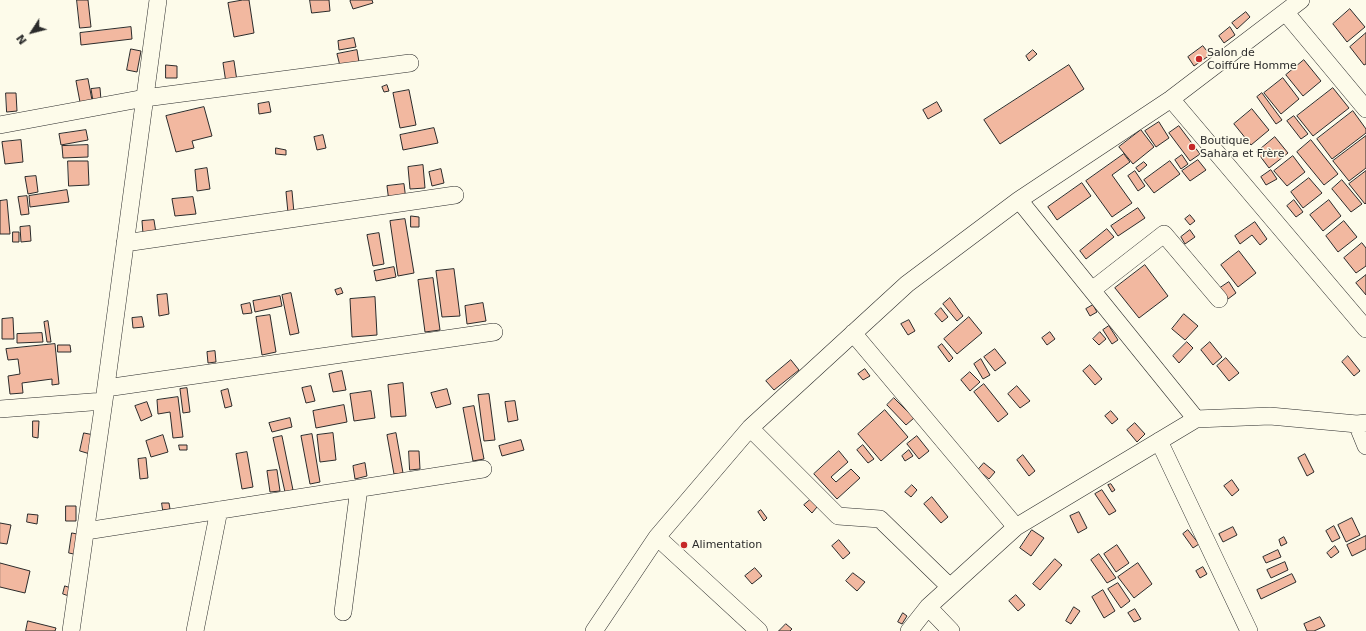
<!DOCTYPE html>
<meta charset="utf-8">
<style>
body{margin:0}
#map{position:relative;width:1366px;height:631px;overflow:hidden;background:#fdfbea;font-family:"DejaVu Sans",sans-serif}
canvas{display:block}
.north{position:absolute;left:12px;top:12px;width:40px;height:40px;-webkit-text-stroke:3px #fdfbea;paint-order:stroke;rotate:234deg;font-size:11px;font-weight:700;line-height:16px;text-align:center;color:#2b2b2b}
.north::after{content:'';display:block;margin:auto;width:14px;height:18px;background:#2b2b2b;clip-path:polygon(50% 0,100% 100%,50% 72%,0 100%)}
</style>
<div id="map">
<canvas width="1366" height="631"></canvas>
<div class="north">N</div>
</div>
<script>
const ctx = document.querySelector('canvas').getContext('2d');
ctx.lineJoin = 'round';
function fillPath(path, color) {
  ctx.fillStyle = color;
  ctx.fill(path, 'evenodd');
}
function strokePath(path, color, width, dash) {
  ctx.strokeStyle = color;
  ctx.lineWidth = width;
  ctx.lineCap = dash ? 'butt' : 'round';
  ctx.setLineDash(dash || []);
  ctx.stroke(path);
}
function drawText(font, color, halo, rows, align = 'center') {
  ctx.font = font + ' "DejaVu Sans",sans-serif';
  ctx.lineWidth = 3;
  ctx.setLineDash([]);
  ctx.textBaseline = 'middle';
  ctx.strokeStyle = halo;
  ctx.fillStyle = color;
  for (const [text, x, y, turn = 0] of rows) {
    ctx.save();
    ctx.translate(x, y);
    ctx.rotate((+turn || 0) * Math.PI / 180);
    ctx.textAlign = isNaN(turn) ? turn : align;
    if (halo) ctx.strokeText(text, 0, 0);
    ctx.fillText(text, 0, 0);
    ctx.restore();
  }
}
const building = new Path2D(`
 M 77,0 L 88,0 L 91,27 L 80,28 Z
 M 243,0 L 249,0 L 254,33 L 234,37 L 228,3 Z
 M 310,0 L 329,0 L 330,11 L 312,13 Z
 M 352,0 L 372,0 L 373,3 L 353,9 L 350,1 Z
 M 1350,9 L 1365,27 L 1347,42 L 1333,24 Z
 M 1246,12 L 1250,17 L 1237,29 L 1232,23 Z
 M 131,27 L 132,39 L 81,45 L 80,33 Z
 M 1230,27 L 1235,35 L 1224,43 L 1219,36 Z
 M 1366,33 L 1366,64 L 1364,65 L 1350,47 Z
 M 354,38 L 356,47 L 339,50 L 338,41 Z
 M 1203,46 L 1210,55 L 1194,66 L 1188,57 Z
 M 131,49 L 141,51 L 137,72 L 127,70 Z
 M 357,50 L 359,62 L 340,66 L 337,54 Z
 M 1033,50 L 1037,54 L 1029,61 L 1026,56 Z
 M 1304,60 L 1321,81 L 1303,96 L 1286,75 Z
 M 234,61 L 237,81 L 226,83 L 223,63 Z
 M 166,65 L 177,66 L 177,78 L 166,78 Z
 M 1069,65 L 1084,89 L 1000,144 L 984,120 Z
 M 1283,78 L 1299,99 L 1281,114 L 1264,93 Z
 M 88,79 L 92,100 L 80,102 L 76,81 Z
 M 387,85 L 389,91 L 384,92 L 382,87 Z
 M 100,88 L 101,100 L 93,101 L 91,89 Z
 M 1333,88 L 1349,108 L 1313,136 L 1297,116 Z
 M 409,90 L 416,125 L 400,128 L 393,93 Z
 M 6,93 L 16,93 L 17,111 L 7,112 Z
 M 1262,93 L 1282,120 L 1276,124 L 1257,97 Z
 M 269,102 L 271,112 L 259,114 L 258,104 Z
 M 937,102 L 942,111 L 928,119 L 923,110 Z
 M 204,107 L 212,136 L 192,141 L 194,148 L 176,152 L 166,116 Z
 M 1252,109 L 1269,130 L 1251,145 L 1234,124 Z
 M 1353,111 L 1366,129 L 1366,133 L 1332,159 L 1317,139 Z
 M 1294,116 L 1308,134 L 1301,139 L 1287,121 Z
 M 1159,122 L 1169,138 L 1156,147 L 1145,131 Z
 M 1179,126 L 1200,154 L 1190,161 L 1169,133 Z
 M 434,128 L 438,143 L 403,150 L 400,135 Z
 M 86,130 L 88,140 L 61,145 L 59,134 Z
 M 1141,130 L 1154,147 L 1133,164 L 1119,147 Z
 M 323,135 L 326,148 L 317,150 L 314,137 Z
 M 1366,136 L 1366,168 L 1349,181 L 1333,161 Z
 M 1275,137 L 1288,153 L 1269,168 L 1257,152 Z
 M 21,140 L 23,162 L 5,164 L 2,142 Z
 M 1311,140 L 1338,174 L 1324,185 L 1297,152 Z
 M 88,145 L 88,157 L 63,158 L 62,146 Z
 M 276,148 L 286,150 L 286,155 L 276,154 Z
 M 1124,154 L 1130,162 L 1112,175 L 1132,203 L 1112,217 L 1086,181 Z
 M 1182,155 L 1188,164 L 1181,169 L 1175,160 Z
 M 1293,156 L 1305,172 L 1287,186 L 1274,171 Z
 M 1198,160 L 1206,170 L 1190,181 L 1182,171 Z
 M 68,161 L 88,161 L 89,185 L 69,186 Z
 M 1170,161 L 1180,174 L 1154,193 L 1144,180 Z
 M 1144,162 L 1147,165 L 1139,172 L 1136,168 Z
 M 423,165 L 425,188 L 410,189 L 408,167 Z
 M 207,168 L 210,189 L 197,191 L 195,170 Z
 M 441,169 L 444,183 L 432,186 L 429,172 Z
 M 1271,170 L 1277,179 L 1266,185 L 1261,177 Z
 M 1135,171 L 1145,186 L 1138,191 L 1128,176 Z
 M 1366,171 L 1366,203 L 1365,204 L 1349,184 Z
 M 36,176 L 38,192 L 28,194 L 25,177 Z
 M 1309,178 L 1322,193 L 1303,208 L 1291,192 Z
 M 1342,180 L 1362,204 L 1351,212 L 1332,189 Z
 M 1082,183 L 1091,196 L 1057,220 L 1048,207 Z
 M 404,184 L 406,200 L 389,202 L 387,186 Z
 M 67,190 L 69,202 L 30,207 L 29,196 Z
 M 292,191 L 294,213 L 288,213 L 286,192 Z
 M 27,196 L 29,214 L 21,215 L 18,197 Z
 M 193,197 L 196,214 L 175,216 L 172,199 Z
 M 7,200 L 10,234 L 0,234 L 0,201 Z
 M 1294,200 L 1303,212 L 1296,217 L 1287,206 Z
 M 1329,200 L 1341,216 L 1323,231 L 1310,215 Z
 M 1138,208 L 1145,218 L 1118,236 L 1111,226 Z
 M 1190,215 L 1195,221 L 1190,225 L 1185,219 Z
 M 411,216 L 419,217 L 419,227 L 411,227 Z
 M 405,219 L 414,273 L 398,276 L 390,221 Z
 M 154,220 L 156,233 L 143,234 L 142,221 Z
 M 1344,221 L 1357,237 L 1338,252 L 1326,236 Z
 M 1255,222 L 1267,239 L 1260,245 L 1252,235 L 1240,244 L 1235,236 Z
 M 30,226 L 31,241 L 21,242 L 20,227 Z
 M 1107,229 L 1114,237 L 1086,259 L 1080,251 Z
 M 1190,230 L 1195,237 L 1185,244 L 1181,237 Z
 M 13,232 L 19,232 L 19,242 L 13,242 Z
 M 379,233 L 384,264 L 373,266 L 367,235 Z
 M 1362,243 L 1366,248 L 1366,266 L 1356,273 L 1344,258 Z
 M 1239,251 L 1256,273 L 1238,287 L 1221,265 Z
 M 1145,265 L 1168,296 L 1139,318 L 1115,288 Z
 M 394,267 L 396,277 L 376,281 L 374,271 Z
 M 454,269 L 460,316 L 442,317 L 436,271 Z
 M 1366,275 L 1366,295 L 1356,283 Z
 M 433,278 L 440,330 L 425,332 L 418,280 Z
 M 1229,282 L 1236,293 L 1228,299 L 1220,288 Z
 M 341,288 L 343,293 L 337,295 L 335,290 Z
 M 291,293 L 299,333 L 290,335 L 282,295 Z
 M 167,294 L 169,314 L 159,316 L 157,295 Z
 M 280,296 L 282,306 L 255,312 L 253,301 Z
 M 375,297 L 377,335 L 352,337 L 350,299 Z
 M 950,298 L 963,316 L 957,321 L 943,304 Z
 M 250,303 L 252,313 L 243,314 L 241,305 Z
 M 483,303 L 486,321 L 467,324 L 465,306 Z
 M 1093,305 L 1097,312 L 1090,316 L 1086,309 Z
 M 941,308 L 948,317 L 942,322 L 935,314 Z
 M 1184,314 L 1198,326 L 1185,340 L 1172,329 Z
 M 270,315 L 276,352 L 262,355 L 256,317 Z
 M 142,317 L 144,327 L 133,328 L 132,318 Z
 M 969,317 L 982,333 L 957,354 L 944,339 Z
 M 13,318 L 14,339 L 2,339 L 2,319 Z
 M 909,320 L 915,331 L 908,335 L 901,324 Z
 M 48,321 L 51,342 L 47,342 L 44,322 Z
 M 1109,326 L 1118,340 L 1112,344 L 1103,330 Z
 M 1050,332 L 1055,339 L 1047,345 L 1042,338 Z
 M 1100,332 L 1106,339 L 1099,345 L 1093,339 Z
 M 42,333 L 43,342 L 17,343 L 17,334 Z
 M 1187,342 L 1193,348 L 1179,363 L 1173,356 Z
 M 1210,342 L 1222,357 L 1213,365 L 1201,350 Z
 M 55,344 L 59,384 L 52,385 L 52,379 L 22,383 L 23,393 L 10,394 L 8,376 L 20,374 L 18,359 L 8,360 L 6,349 Z
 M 942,344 L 953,358 L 949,362 L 938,347 Z
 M 58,345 L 70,345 L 71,352 L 58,352 Z
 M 995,349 L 1006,363 L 995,371 L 984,357 Z
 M 215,351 L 216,362 L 208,363 L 207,352 Z
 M 1348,356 L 1360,371 L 1354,376 L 1342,362 Z
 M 1226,358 L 1239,373 L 1229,381 L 1217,366 Z
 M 981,359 L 990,375 L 983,379 L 974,364 Z
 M 791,360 L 799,370 L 774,390 L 766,381 Z
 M 1090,365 L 1102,379 L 1095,385 L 1083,371 Z
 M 865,369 L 870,376 L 863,380 L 858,374 Z
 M 342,371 L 346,390 L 333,392 L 329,374 Z
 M 970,372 L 980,382 L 970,391 L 961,380 Z
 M 403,383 L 406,416 L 391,417 L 388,385 Z
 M 984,384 L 1008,414 L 998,422 L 974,392 Z
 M 311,386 L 315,401 L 306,403 L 302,388 Z
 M 1017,386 L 1030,401 L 1020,408 L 1008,394 Z
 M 187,388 L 190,412 L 183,413 L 180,389 Z
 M 228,389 L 232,406 L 225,408 L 221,391 Z
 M 447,389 L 451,404 L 436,408 L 431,393 Z
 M 371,391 L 375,418 L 354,421 L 350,394 Z
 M 489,394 L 495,440 L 484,441 L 478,395 Z
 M 178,397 L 183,437 L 173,438 L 170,412 L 158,414 L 157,400 Z
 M 894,398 L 914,418 L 906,425 L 887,405 Z
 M 515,401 L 518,420 L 508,422 L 505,402 Z
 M 147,402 L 152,416 L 141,421 L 135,406 Z
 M 344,405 L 347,422 L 316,428 L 313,411 Z
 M 474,406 L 484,459 L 473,461 L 463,408 Z
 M 885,410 L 908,437 L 881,461 L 858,434 Z
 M 1111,411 L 1118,419 L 1112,424 L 1105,416 Z
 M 290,418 L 292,427 L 272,432 L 269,423 Z
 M 33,421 L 39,421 L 38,438 L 33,437 Z
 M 1135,423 L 1145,434 L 1137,442 L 1127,430 Z
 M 84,433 L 94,435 L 90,454 L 80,451 Z
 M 333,433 L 336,460 L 320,462 L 317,435 Z
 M 396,433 L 403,473 L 394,474 L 387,435 Z
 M 312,434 L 320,482 L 310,484 L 301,436 Z
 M 163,435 L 168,452 L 151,457 L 146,441 Z
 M 282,436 L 293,490 L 285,492 L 273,438 Z
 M 917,436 L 929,451 L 919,459 L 907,444 Z
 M 521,440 L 524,450 L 502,456 L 499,446 Z
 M 179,445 L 187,445 L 187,450 L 180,450 Z
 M 863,445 L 874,459 L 868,463 L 857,450 Z
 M 909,450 L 913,456 L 905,461 L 902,456 Z
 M 409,451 L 419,451 L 420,469 L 410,470 Z
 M 839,451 L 848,462 L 831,477 L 836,482 L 851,469 L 860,478 L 837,499 L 814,474 Z
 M 247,452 L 253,487 L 242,489 L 236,454 Z
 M 1305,454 L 1314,472 L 1307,476 L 1298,458 Z
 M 1023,455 L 1035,471 L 1029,476 L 1017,460 Z
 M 146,458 L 148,478 L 140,479 L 138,459 Z
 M 365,463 L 367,476 L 355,479 L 353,466 Z
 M 984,463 L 995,472 L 989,479 L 978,470 Z
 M 277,470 L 280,491 L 270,492 L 267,471 Z
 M 1232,480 L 1239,490 L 1232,496 L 1224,486 Z
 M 1111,484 L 1115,490 L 1112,492 L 1108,485 Z
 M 912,485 L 917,490 L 911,497 L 905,492 Z
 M 1102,490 L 1116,511 L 1109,515 L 1095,494 Z
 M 932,497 L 948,517 L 941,523 L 924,504 Z
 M 810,500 L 817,507 L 812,513 L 804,505 Z
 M 162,503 L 169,503 L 170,509 L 163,510 Z
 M 66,506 L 76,506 L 76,521 L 66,521 Z
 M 761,510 L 767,518 L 764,521 L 758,512 Z
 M 1079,512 L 1087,528 L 1078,533 L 1070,516 Z
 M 28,514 L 38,515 L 37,524 L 27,522 Z
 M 1352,518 L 1360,535 L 1346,542 L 1338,525 Z
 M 0,523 L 11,525 L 7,544 L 0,543 Z
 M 1334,526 L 1340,538 L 1332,542 L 1326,531 Z
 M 1233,527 L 1237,535 L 1223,542 L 1219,534 Z
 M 1032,530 L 1044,538 L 1031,556 L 1020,548 Z
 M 1188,530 L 1199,544 L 1193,548 L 1183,534 Z
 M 72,533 L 82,535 L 78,555 L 69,553 Z
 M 1366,536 L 1366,549 L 1352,556 L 1347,545 Z
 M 1284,537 L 1287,543 L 1281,546 L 1279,540 Z
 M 839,540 L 850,553 L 843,559 L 832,546 Z
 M 1117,545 L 1129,563 L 1116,572 L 1104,554 Z
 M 1335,546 L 1339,552 L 1331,558 L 1327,553 Z
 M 1278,550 L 1281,557 L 1266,563 L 1263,557 Z
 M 1099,554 L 1116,578 L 1107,583 L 1091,560 Z
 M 1055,559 L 1062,565 L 1040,590 L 1033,584 Z
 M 1285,562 L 1288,570 L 1271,578 L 1267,570 Z
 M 0,563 L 30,571 L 25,593 L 0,587 Z
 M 1138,563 L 1152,584 L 1134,598 L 1118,577 Z
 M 1203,567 L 1207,574 L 1200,578 L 1196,571 Z
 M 755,568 L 762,576 L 752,584 L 745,576 Z
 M 853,573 L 865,582 L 857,591 L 846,581 Z
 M 1292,574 L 1296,582 L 1261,599 L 1257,590 Z
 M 1118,583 L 1130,601 L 1121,608 L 1108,589 Z
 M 65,586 L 71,588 L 69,596 L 63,594 Z
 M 1103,590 L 1115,611 L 1104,618 L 1092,597 Z
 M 1016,595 L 1025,605 L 1018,611 L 1009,601 Z
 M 1074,607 L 1080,611 L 1071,624 L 1066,621 Z
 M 1135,609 L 1141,619 L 1134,622 L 1128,613 Z
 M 903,613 L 907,616 L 902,624 L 898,622 Z
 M 1320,617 L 1325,626 L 1314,631 L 1307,631 L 1304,624 Z
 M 28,621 L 56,628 L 55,631 L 26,631 Z
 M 786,624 L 792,629 L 790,631 L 779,631 Z`);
fillPath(building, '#f2b8a0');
strokePath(building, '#2b2b2b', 1);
const minor = new Path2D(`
 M 1286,13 L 1366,109
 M 1171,99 L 1366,329
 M 0,125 L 145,98 L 410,63
 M 1019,200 L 1196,419
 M 125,243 L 455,195
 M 1092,290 L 1164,234 L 1219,299
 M 853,333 L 1016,527
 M 106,388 L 494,332
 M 0,409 L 104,401
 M 1357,424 L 1366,446
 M 750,428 L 838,516 L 880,519 L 950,587
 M 1159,441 L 1249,631
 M 86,531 L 483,469
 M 657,537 L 759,631
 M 928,607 L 951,631
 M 343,612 L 359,488
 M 71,631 L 104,401 L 158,0
 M 195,631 L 219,510
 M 594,631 L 657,537 L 750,428 L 907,284 L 1019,200 L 1171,99 L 1301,0
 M 909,631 L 928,607 L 1016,527 L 1196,419 L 1270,416 L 1357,424 L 1366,423`);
strokePath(minor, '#2b2b2b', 18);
strokePath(minor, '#fdfbea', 17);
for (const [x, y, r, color] of [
 [1199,59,4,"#c62828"],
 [1192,147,4,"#c62828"],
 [684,545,4,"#c62828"]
]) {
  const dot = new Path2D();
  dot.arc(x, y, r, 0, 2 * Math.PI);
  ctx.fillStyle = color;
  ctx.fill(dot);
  strokePath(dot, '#fdfbea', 1.5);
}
drawText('11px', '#2b2b2b', '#fdfbea', [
 ["Salon de",1207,53],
 ["Coiffure Homme",1207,66],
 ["Boutique",1200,141],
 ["Sahara et Frère",1200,154],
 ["Alimentation",692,545]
], 'left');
</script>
